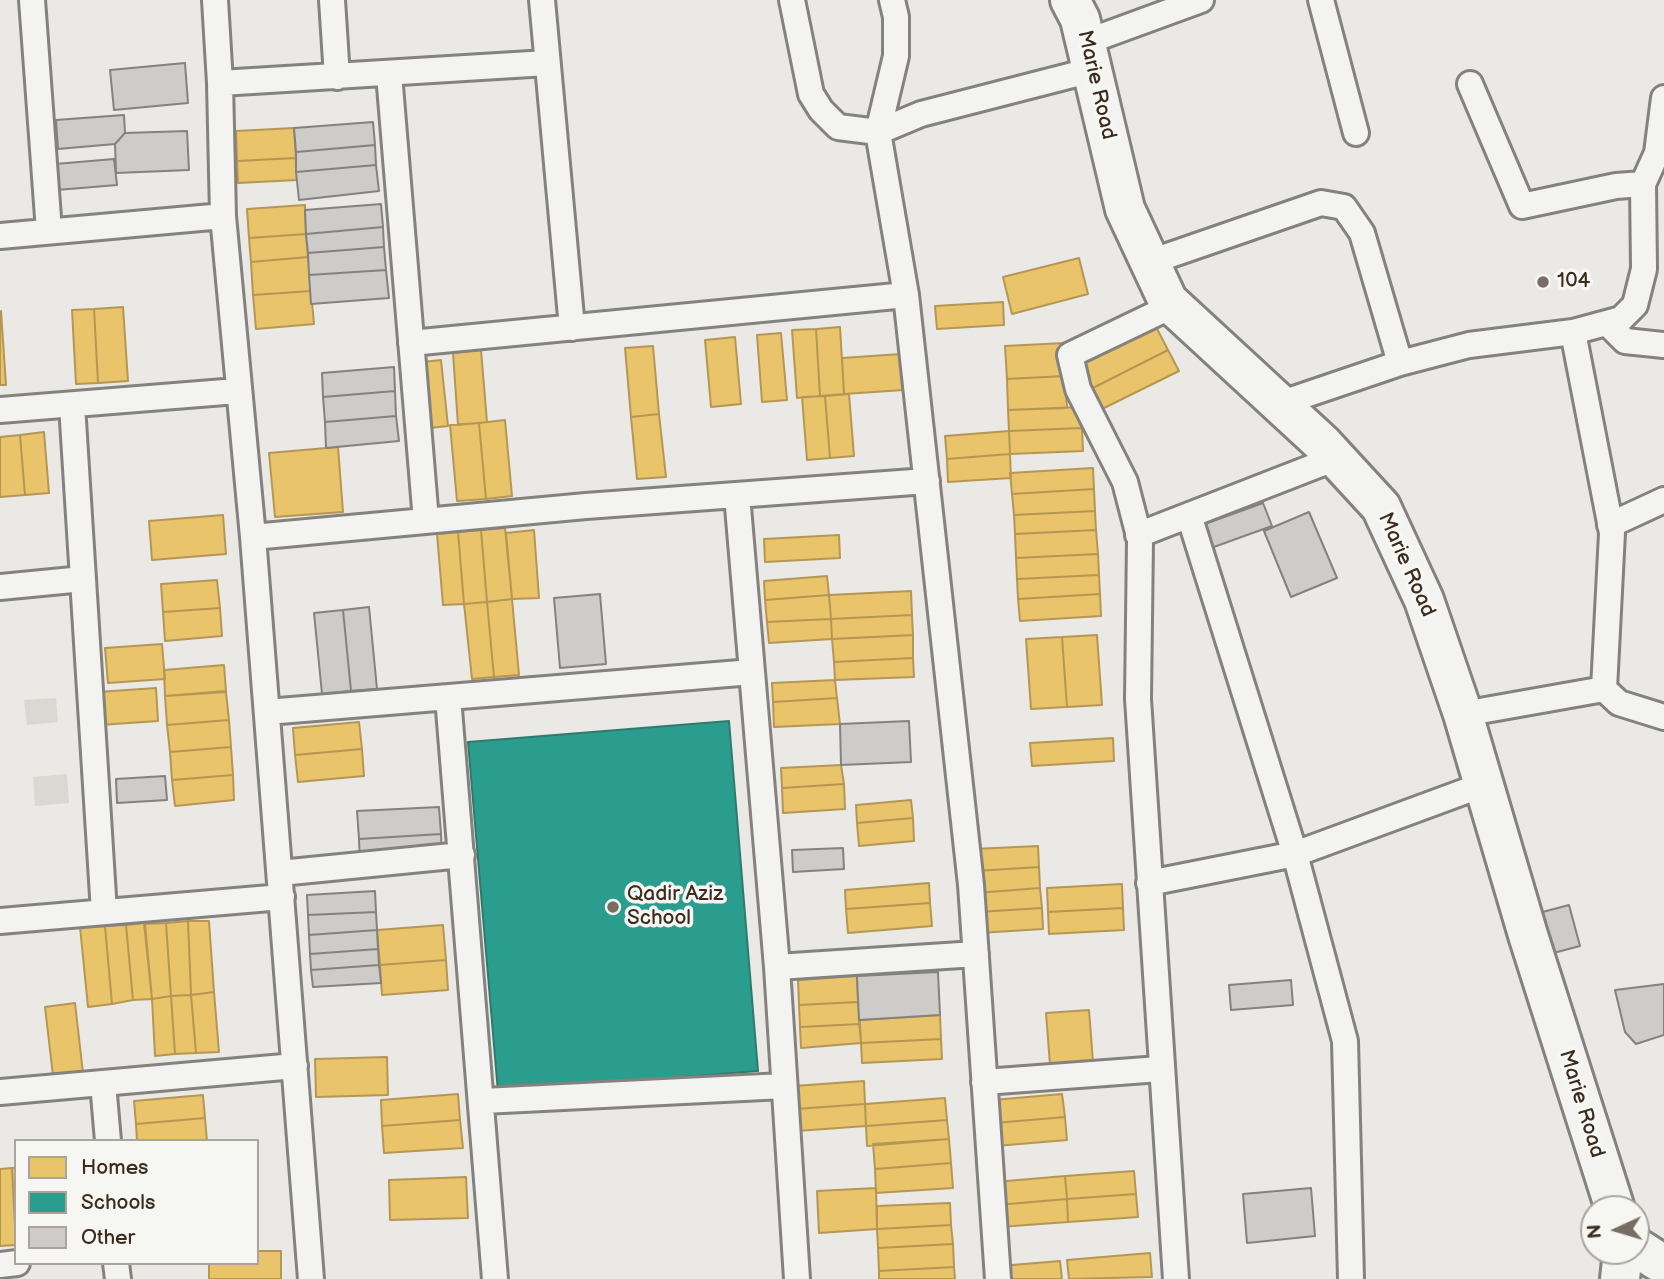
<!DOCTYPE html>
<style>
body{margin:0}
#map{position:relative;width:1664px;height:1279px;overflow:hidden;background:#eae9e6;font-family:"Balsamiq Sans",sans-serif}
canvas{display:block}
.legend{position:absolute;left:14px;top:1139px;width:245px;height:126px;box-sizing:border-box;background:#f6f6f2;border:2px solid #aba49d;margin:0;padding:9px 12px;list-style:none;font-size:21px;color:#3b2a1e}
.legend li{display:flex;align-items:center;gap:14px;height:35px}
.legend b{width:35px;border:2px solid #aba49d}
.north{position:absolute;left:1580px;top:1195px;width:70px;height:70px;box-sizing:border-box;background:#f6f6f2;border:2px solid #aba49d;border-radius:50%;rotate:266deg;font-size:19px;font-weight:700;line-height:28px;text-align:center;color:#3b2a1e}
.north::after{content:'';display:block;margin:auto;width:24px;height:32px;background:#786d64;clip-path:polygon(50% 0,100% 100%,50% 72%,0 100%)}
</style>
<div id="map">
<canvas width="1664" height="1279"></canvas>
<ul class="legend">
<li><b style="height:19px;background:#e9c46a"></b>Homes</li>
<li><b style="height:19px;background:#2a9d8f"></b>Schools</li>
<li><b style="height:19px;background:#cdccc9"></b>Other</li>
</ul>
<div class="north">N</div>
</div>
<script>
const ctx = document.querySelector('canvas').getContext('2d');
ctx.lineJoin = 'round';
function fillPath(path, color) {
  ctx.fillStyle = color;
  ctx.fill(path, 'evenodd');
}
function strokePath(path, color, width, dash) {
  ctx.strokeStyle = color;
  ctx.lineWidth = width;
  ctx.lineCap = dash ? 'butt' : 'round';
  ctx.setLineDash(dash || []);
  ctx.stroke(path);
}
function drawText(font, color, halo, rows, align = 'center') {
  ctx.font = font + ' "Balsamiq Sans",sans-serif';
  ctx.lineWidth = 7;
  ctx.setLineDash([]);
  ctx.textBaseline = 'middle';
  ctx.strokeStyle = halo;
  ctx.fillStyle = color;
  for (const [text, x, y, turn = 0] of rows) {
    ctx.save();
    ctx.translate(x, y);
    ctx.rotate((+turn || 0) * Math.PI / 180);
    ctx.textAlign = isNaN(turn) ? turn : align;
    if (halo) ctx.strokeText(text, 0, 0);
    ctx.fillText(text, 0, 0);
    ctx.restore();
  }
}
fillPath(new Path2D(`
 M 56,698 L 58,722 L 27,725 L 24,700 Z
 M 67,774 L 69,803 L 35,806 L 33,777 Z`), '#dad8d3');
const homes = new Path2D(`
 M 294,128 L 296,158 L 237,161 L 236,131 Z
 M 296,158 L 297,180 L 238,183 L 237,161 Z
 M 305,205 L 306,234 L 249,238 L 247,209 Z
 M 306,234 L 308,257 L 251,262 L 249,238 Z
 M 308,257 L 311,291 L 253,295 L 251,262 Z
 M 1079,258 L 1088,294 L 1012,314 L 1003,277 Z
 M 311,291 L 314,324 L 256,329 L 253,295 Z
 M 1003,302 L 1004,325 L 937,329 L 935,306 Z
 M 123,307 L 128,381 L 98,383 L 94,309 Z
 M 94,309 L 98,383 L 76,384 L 72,310 Z
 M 1,311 L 6,385 L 0,385 L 0,312 Z
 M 1154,323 L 1168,350 L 1089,390 L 1075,363 Z
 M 840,327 L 844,394 L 820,396 L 816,329 Z
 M 816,329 L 820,396 L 797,398 L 792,330 Z
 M 781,333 L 787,400 L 762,402 L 757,335 Z
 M 735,337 L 741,404 L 711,407 L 705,340 Z
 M 1064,343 L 1065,376 L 1007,379 L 1005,346 Z
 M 653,346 L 659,414 L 631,417 L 625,348 Z
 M 481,350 L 487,422 L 458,425 L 453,353 Z
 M 1168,350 L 1179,371 L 1100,410 L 1089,390 Z
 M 901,354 L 904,390 L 844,394 L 842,358 Z
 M 441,360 L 448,426 L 421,429 L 414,363 Z
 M 1065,376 L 1067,408 L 1008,410 L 1007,379 Z
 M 849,394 L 854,456 L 830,458 L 825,396 Z
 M 825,396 L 830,458 L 807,460 L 802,397 Z
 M 1081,407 L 1082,428 L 1009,431 L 1008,410 Z
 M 659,414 L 666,477 L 637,479 L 631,417 Z
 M 505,420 L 512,496 L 486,499 L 479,423 Z
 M 479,423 L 486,499 L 457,501 L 450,425 Z
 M 1082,428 L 1083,451 L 1010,454 L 1009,431 Z
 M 1009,431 L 1010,454 L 947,459 L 945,436 Z
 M 44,432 L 49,493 L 25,495 L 20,435 Z
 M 20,435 L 25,495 L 0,497 L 0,437 Z
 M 338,447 L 343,512 L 275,517 L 269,453 Z
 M 1010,454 L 1011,478 L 948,482 L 947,459 Z
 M 1093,468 L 1094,489 L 1012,494 L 1010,473 Z
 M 1094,489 L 1095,511 L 1014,515 L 1012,494 Z
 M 1095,511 L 1096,530 L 1015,534 L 1014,515 Z
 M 223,515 L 226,554 L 152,560 L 149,521 Z
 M 505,528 L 512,599 L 487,602 L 481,530 Z
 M 481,530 L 487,602 L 464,604 L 458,532 Z
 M 534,530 L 539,598 L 512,599 L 506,533 Z
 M 1096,530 L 1098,554 L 1016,558 L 1015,534 Z
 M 458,532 L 464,604 L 443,605 L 437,534 Z
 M 839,535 L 840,558 L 765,562 L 764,539 Z
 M 1098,554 L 1099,575 L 1017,579 L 1016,558 Z
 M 1099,575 L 1100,594 L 1018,599 L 1017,579 Z
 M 827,576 L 829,595 L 765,600 L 764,581 Z
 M 217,580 L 220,608 L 163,612 L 161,584 Z
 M 911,591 L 912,615 L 831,619 L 829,595 Z
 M 1100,594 L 1101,616 L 1020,621 L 1018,599 Z
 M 829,595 L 831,619 L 767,622 L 765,600 Z
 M 512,599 L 519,675 L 494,677 L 487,602 Z
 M 487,602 L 494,677 L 472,679 L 464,604 Z
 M 220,608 L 222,636 L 165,641 L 163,612 Z
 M 912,615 L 913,635 L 832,639 L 831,619 Z
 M 831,619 L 832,639 L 769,643 L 767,622 Z
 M 913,635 L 913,658 L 834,662 L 832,639 Z
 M 1097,635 L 1102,705 L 1067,707 L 1062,637 Z
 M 1062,637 L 1067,707 L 1031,709 L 1026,639 Z
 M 162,644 L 165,679 L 108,683 L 105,648 Z
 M 913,658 L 914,677 L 835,680 L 834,662 Z
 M 224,665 L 226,691 L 165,696 L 164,670 Z
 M 835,680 L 837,698 L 773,702 L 772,683 Z
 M 156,688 L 158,721 L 100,725 L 98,692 Z
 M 226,692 L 229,720 L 167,725 L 165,696 Z
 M 837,698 L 840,724 L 774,727 L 773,702 Z
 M 229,720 L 231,747 L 170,752 L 167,725 Z
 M 359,722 L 362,749 L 295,755 L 293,728 Z
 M 1113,738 L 1114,761 L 1032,766 L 1030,743 Z
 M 231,747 L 233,775 L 172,780 L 170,752 Z
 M 362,749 L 364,776 L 298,782 L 295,755 Z
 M 841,765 L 844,784 L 782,788 L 781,768 Z
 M 233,775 L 234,800 L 175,806 L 172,780 Z
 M 844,784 L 845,809 L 783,813 L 782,788 Z
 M 911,800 L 913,818 L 857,823 L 856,805 Z
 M 913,818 L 914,841 L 859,846 L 857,823 Z
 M 1038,846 L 1039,867 L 975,871 L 974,849 Z
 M 1039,867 L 1040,888 L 976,893 L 975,871 Z
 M 929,883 L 930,903 L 846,909 L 845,890 Z
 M 1122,884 L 1123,908 L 1048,912 L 1047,888 Z
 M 1040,888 L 1042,908 L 978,912 L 976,893 Z
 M 930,903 L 932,926 L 848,933 L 846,909 Z
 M 1042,908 L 1043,929 L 979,933 L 978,912 Z
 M 1123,908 L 1124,930 L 1049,934 L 1048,912 Z
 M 188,921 L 209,921 L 214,992 L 191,995 Z
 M 188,921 L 191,995 L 171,996 L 166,923 Z
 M 144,923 L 152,999 L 133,1000 L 126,925 Z
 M 166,923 L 171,996 L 152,999 L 145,924 Z
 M 126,925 L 133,1000 L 112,1004 L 105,926 Z
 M 443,925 L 446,960 L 380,965 L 377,930 Z
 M 105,926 L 112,1004 L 88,1007 L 80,927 Z
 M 446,960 L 448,990 L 382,995 L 380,965 Z
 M 857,976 L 858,1002 L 799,1005 L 798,980 Z
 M 214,992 L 219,1052 L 196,1053 L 191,995 Z
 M 191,995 L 196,1053 L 175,1054 L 171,996 Z
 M 171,996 L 175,1054 L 155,1056 L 152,999 Z
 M 858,1002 L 860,1024 L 800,1027 L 799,1005 Z
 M 75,1003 L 83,1073 L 53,1076 L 45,1007 Z
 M 1089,1010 L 1093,1062 L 1050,1065 L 1046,1013 Z
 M 940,1015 L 941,1039 L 861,1043 L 859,1020 Z
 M 860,1024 L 861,1043 L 801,1048 L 800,1027 Z
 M 941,1039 L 942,1059 L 862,1063 L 861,1043 Z
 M 387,1057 L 388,1095 L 316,1097 L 315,1059 Z
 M 864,1081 L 865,1104 L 796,1109 L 794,1086 Z
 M 458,1094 L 460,1120 L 382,1126 L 381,1100 Z
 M 1062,1094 L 1065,1117 L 995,1123 L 993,1100 Z
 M 203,1095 L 205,1118 L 136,1124 L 134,1101 Z
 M 945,1098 L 947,1120 L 866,1126 L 865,1104 Z
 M 865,1104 L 866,1126 L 797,1131 L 796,1109 Z
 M 1065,1117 L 1067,1140 L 996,1146 L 995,1123 Z
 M 205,1118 L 207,1141 L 137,1141 L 136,1124 Z
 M 460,1120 L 463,1148 L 384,1153 L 382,1126 Z
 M 947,1120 L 949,1139 L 867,1146 L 866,1126 Z
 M 949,1139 L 951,1163 L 875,1169 L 873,1144 Z
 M 951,1163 L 953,1188 L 876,1193 L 875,1169 Z
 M 12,1168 L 16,1168 L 16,1243 Z
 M 12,1168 L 16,1245 L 0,1246 L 0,1169 Z
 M 1134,1171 L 1136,1194 L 1067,1199 L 1065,1176 Z
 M 1065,1176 L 1067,1199 L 997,1205 L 995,1182 Z
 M 466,1177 L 468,1218 L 390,1220 L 389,1180 Z
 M 876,1188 L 877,1229 L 819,1233 L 817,1191 Z
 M 1136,1194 L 1138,1217 L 1068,1222 L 1067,1199 Z
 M 1067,1199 L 1068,1222 L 999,1227 L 997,1205 Z
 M 950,1203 L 951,1225 L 877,1229 L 877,1206 Z
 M 951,1225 L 953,1244 L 878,1248 L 877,1229 Z
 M 953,1244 L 954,1267 L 879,1271 L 878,1248 Z
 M 257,1251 L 281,1251 L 281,1279 L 209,1279 L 209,1263 L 257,1263 Z
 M 1150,1253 L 1152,1277 L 1069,1279 L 1067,1260 Z
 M 1060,1261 L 1062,1279 L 1001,1279 L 1000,1266 Z
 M 954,1267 L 955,1279 L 879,1279 L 879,1271 Z`);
fillPath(homes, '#e9c46a');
strokePath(homes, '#b59653', 2);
const schools = new Path2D(`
 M 729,721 L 758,1071 L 498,1092 L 468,742 Z`);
fillPath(schools, '#2a9d8f');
strokePath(schools, '#2f7a6d', 2);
const building = new Path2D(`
 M 185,63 L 188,103 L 114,110 L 110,70 Z
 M 124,115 L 125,133 L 115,144 L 58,149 L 56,120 Z
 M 373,122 L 375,145 L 296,152 L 294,128 Z
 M 187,131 L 189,170 L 116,173 L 115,144 L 125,133 Z
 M 375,145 L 376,165 L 296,172 L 296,152 Z
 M 114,159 L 117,185 L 57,190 L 55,164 Z
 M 376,165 L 379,191 L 299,200 L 296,172 Z
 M 381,204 L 383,227 L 306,234 L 305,210 Z
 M 383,227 L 384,247 L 308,253 L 306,234 Z
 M 384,247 L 386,270 L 309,275 L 308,253 Z
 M 386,270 L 389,298 L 311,304 L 309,275 Z
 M 394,367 L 395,391 L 323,397 L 322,373 Z
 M 395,391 L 396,416 L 325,422 L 323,397 Z
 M 396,416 L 399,441 L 326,448 L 325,422 Z
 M 1263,503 L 1272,526 L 1211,548 L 1202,525 Z
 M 1309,512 L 1337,578 L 1291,597 L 1264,531 Z
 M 600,594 L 606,664 L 560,668 L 554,598 Z
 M 369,607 L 377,689 L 351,691 L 343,610 Z
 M 343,610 L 351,691 L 322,694 L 314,613 Z
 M 909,721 L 911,762 L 841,765 L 840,724 Z
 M 165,776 L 167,800 L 117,803 L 116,779 Z
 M 439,807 L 441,834 L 359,839 L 357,811 Z
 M 441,834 L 442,860 L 360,865 L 359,839 Z
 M 843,848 L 844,869 L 793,872 L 792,850 Z
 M 375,891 L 376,912 L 308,915 L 307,895 Z
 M 1569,905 L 1580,946 L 1542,956 L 1531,915 Z
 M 376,912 L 377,930 L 309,935 L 308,915 Z
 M 377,930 L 378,949 L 310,954 L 309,935 Z
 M 378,949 L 379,965 L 311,970 L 310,954 Z
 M 379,965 L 381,983 L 313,987 L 311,970 Z
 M 938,972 L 940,1015 L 859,1020 L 857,976 Z
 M 1291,980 L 1293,1005 L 1231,1010 L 1229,985 Z
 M 1664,984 L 1664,1035 L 1636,1044 L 1625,1032 L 1615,990 Z
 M 1311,1188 L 1315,1236 L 1247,1243 L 1243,1194 Z`);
fillPath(building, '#cdccc9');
strokePath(building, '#85817d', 2);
const minor = new Path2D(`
 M 32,0 L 49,231
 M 215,0 L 220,83
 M 332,0 L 337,77
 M 542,0 L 572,328
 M 792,0 L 811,94 L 821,110 L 838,127 L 878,132 L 921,114 L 1092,70
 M 892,0 L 896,17 L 896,56 L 878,132 L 906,295 L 971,885 L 998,1279
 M 1321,0 L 1356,133
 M 1086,42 L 1201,0
 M 547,63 L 220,83 L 223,216 L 253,537 L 586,506 L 927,481
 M 389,74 L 426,521
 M 1470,84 L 1522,206 L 1616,186 L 1643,184
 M 0,236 L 223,216
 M 1150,262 L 1321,203 L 1344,207 L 1362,233 L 1400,363
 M 1172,306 L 1070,355 L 1078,389 L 1125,482 L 1140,540 L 1138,699 L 1176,1279
 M 1607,323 L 1625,341 L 1664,345
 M 1573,332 L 1612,533 L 1604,689
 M 411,343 L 906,295
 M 1279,404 L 1400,363 L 1469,345 L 1573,332 L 1621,319 L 1635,305 L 1644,269 L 1643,184 L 1657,153 L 1664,98
 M 72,405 L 104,912
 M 0,410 L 237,391
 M 737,495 L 777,967 L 797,1279
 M 1189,515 L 1295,854 L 1345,1041 L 1351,1279
 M 1610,525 L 1664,500
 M 1138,535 L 1336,458
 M 253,537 L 311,1279
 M 0,587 L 83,579
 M 448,697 L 495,1279
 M 267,712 L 752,672
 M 1463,714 L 1604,689 L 1619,703 L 1664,717
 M 280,873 L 462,855
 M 1149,883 L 1295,854 L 1485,784
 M 0,921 L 282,897
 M 777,967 L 976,954
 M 984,1082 L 1160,1069
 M 103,1083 L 108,1141
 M 0,1092 L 295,1066
 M 483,1101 L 784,1086
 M 116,1263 L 118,1279
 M 0,1265 L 17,1263`);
const primary = new Path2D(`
 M 1070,0 L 1080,19 L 1125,209 L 1168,301 L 1323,444 L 1381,507 L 1424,600 L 1463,714 L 1528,935 L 1615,1209
 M 1636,1247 L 1664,1265
 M 1620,1279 L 1623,1251`);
strokePath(minor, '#85817d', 30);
strokePath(primary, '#85817d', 44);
strokePath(minor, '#f3f3f1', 24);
strokePath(primary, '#f3f3f1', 38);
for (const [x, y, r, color] of [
 [1543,282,7,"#786d64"],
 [613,907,7,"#786d64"]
]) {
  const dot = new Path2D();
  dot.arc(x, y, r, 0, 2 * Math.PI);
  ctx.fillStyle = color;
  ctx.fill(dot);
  strokePath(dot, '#f6f6f2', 2.5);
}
drawText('21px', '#3b2a1e', '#f6f6f2', [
 ["Marie Road",1096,85,77],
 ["Marie Road",1406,565,66],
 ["Marie Road",1581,1104,73]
]);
drawText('21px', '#3b2a1e', '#f6f6f2', [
 ["104",1557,282],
 ["Qadir Aziz",627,895],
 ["School",627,919]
], 'left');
</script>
